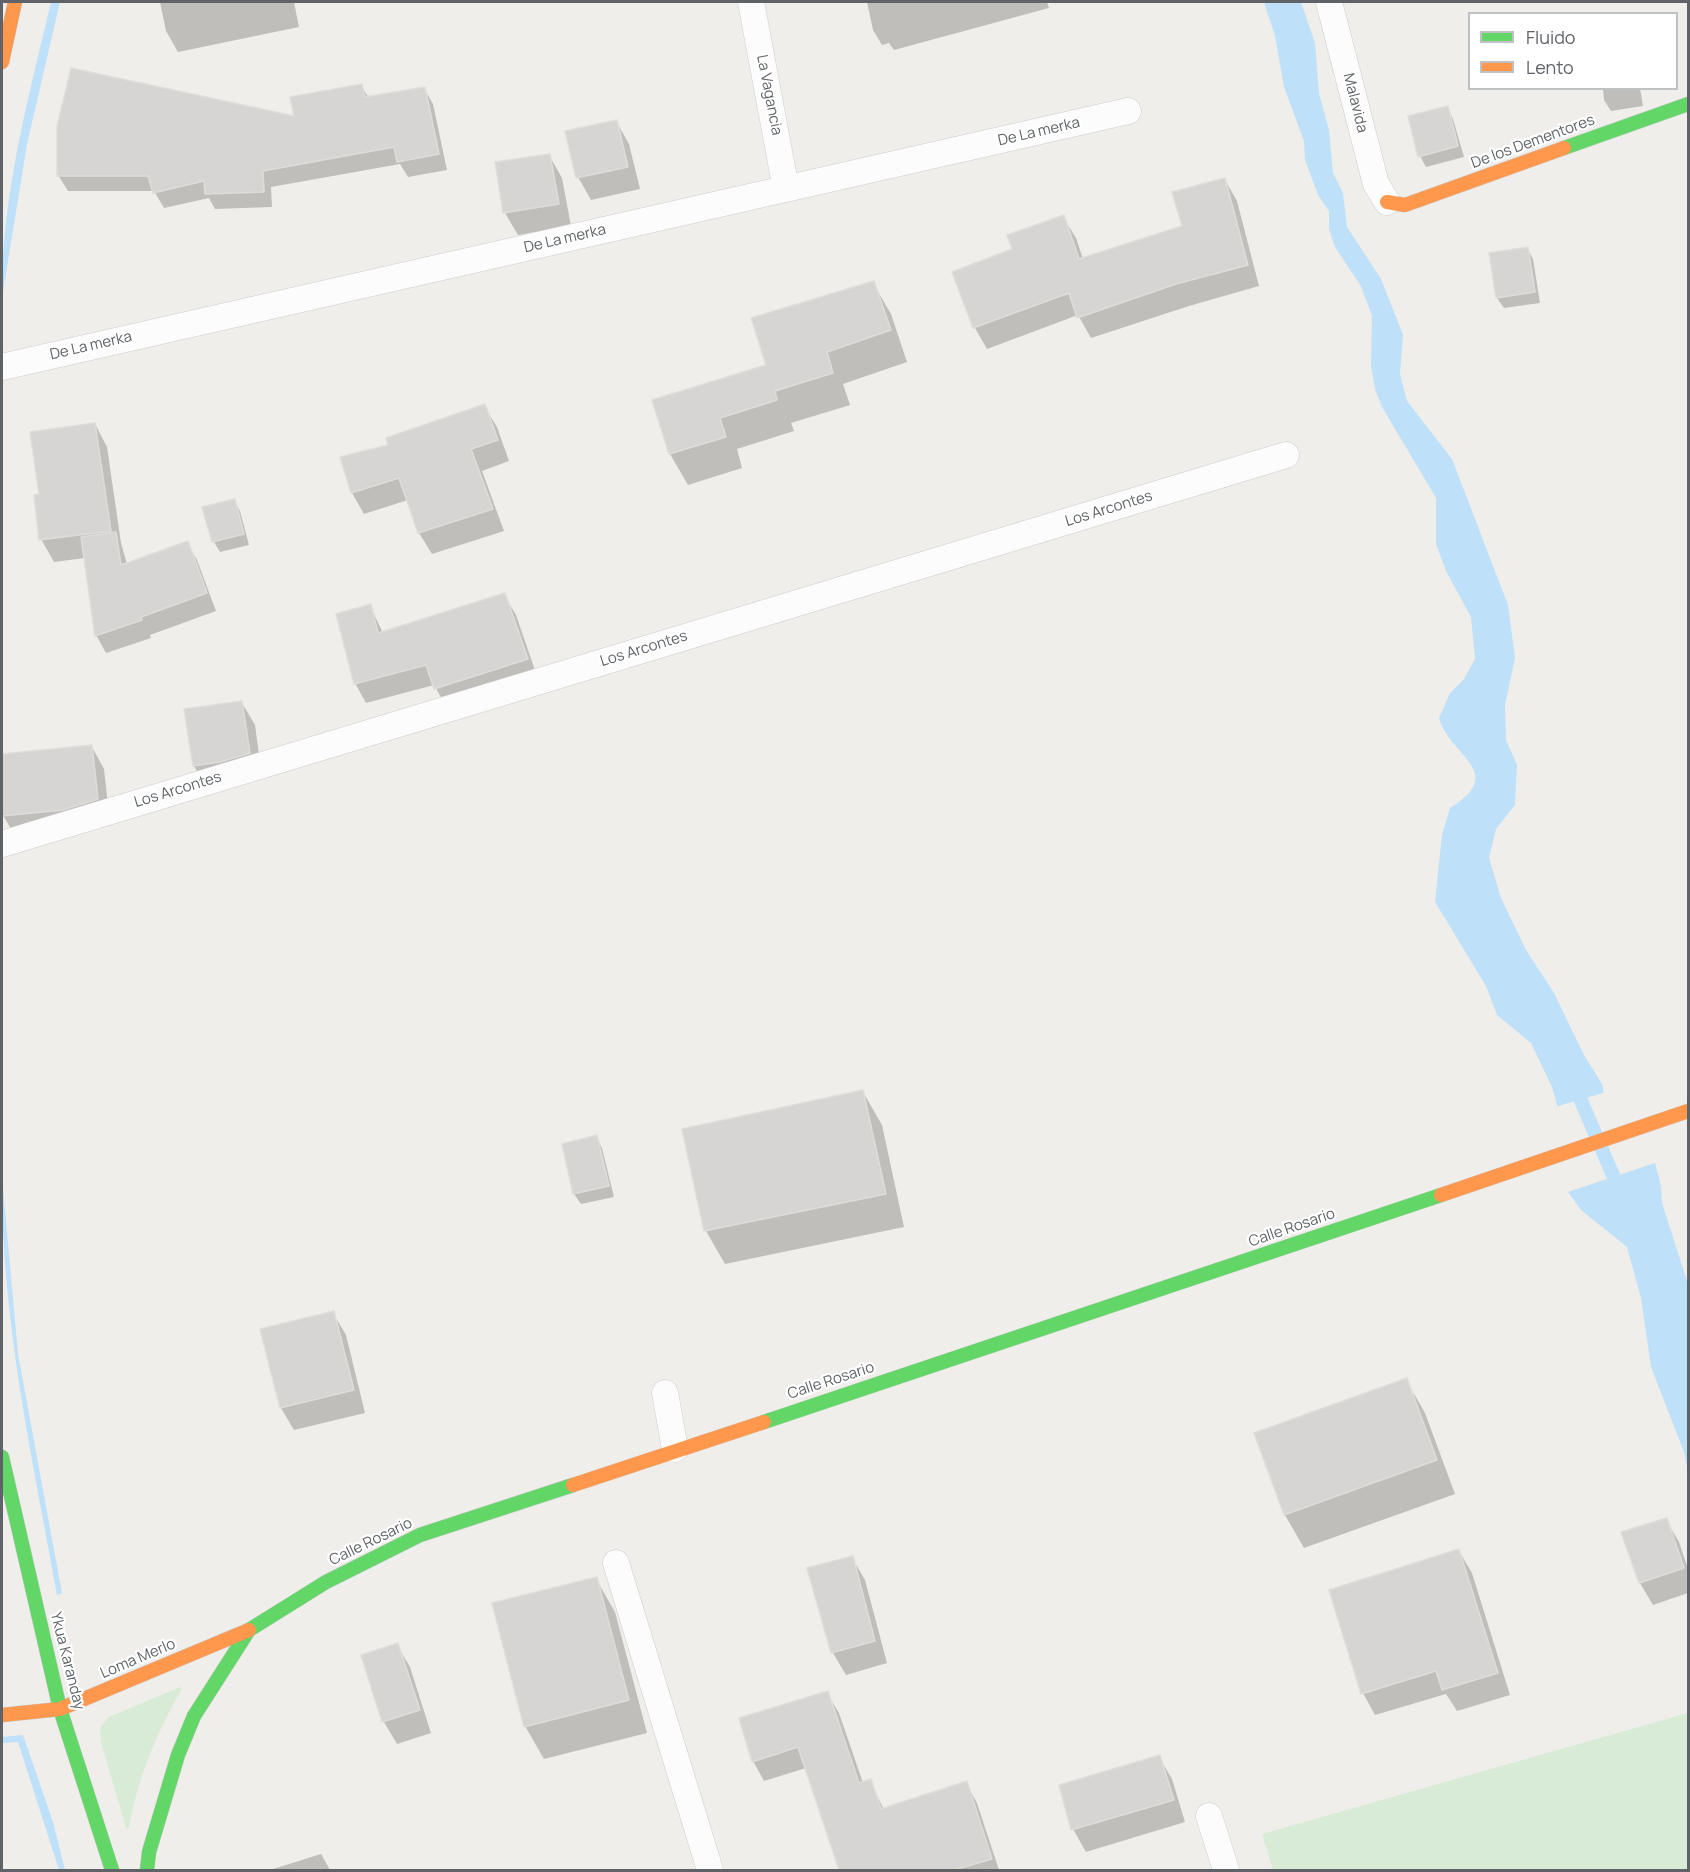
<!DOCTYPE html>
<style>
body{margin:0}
#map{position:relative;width:1690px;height:1872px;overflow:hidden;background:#efeeea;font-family:Manrope,sans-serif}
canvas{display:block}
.frame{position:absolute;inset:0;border:3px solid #5f6368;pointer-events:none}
.legend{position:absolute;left:1468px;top:12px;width:210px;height:78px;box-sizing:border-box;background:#fff;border:2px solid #bfc1c3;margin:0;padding:8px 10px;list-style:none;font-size:18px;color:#5f6368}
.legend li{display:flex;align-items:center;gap:12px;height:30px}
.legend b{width:30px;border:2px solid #bfc1c3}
</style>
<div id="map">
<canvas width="1690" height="1872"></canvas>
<div class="frame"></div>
<ul class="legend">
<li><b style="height:8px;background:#63d668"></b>Fluido</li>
<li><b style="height:8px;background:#ff974d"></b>Lento</li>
</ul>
</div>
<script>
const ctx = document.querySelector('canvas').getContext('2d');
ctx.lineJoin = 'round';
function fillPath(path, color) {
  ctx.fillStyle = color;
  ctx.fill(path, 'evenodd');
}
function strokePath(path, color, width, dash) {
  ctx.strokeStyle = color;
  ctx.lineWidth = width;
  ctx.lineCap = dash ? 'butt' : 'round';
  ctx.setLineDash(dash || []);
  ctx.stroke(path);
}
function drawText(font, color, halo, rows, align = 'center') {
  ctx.font = font + ' Manrope,sans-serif';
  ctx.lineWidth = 4.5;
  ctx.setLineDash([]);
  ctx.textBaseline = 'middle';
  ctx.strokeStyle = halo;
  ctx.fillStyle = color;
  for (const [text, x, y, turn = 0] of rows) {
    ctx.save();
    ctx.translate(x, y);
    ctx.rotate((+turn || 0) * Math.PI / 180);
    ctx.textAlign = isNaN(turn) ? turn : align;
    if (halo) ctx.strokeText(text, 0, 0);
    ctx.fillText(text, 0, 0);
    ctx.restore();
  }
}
fillPath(new Path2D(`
 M 180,1687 L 182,1689 C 157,1731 137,1780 129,1828 L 126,1828 L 101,1742 L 100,1728 L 109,1717 Z
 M 1688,1713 L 1688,1870 L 1273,1870 L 1262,1834 Z`), '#d8ebd6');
fillPath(new Path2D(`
 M 51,2 L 60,2 L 27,144 L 2,298 C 1,197 28,100 51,2 Z
 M 1264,2 L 1301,2 L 1315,43 L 1319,93 L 1329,130 L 1333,173 L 1343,193 L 1347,227 L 1381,279 L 1403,335 L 1400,374 L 1407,401 L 1452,459 L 1508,605 L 1515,658 L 1505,705 L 1506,740 L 1517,765 L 1515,805 L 1496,829 L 1489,858 L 1501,898 L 1526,950 L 1554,993 L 1584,1055 L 1602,1084 L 1606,1105 L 1561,1119 L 1552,1087 L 1531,1043 L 1497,1015 L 1486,986 L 1435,902 L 1442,835 L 1450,808 C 1509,772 1449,756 1439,718 L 1450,693 L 1464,679 L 1475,659 L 1471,617 L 1446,571 L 1436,544 L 1436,498 L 1382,407 L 1375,389 L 1371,366 L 1372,316 L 1361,286 L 1335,247 L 1329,229 L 1329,211 L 1318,195 L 1305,160 L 1304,141 L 1284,87 L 1275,36 Z
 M 1655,1163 L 1661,1186 L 1662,1203 L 1688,1284 L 1688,1471 L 1684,1452 L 1651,1367 L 1641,1298 L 1627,1247 L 1581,1210 L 1568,1192 Z
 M 2,1177 L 18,1354 L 62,1593 L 57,1595 C 32,1456 1,1319 2,1177 Z
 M 23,1735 L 53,1822 L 65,1870 L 59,1870 L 18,1742 L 2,1743 L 2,1737 Z`), '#bfe0f9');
fillPath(new Path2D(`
 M 1606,1092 L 1608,1108 L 1559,1121 L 1555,1107 Z`), '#efeeea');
fillPath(new Path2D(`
 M 160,2 L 294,2 L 299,27 L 178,52 L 166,31 Z
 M 867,2 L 1047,2 L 1049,8 L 894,50 L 889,43 L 882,45 L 873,30 Z
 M 361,86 L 369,98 L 424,88 L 433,104 L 447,170 L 408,177 L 400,164 L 271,187 L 272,207 L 215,209 L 209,198 L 164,208 L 154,191 L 68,191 L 58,175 L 296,118 Z
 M 1603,88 L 1640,88 L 1643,106 L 1611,111 L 1604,100 Z
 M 1447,108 L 1453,119 L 1464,157 L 1426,167 L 1420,156 Z
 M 616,121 L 629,144 L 640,189 L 591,200 L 578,177 Z
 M 549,155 L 562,178 L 571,226 L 518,235 L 505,213 L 496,163 Z
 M 1225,180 L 1237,201 L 1259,286 L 1189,306 L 1091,338 L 1078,315 L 987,349 L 975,328 L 954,273 L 1014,250 L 1063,217 L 1076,238 L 1083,259 L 1183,227 Z
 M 1527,248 L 1533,259 L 1540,303 L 1504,308 L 1497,298 Z
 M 873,283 L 891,314 L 907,362 L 843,384 L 850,405 L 791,423 L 794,431 L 737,449 L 742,468 L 688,485 L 670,454 L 768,366 Z
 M 484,406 L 497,427 L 509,461 L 482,471 L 504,531 L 432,554 L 419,533 L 408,500 L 364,514 L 352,493 L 390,446 Z
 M 95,424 L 107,447 L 121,543 L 127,564 L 187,543 L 197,560 L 216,611 L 150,635 L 151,638 L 106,653 L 96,635 L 85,558 L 54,562 L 41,539 L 40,496 Z
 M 234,501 L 240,511 L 249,545 L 220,552 L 214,542 L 204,508 Z
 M 504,595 L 516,615 L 538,679 L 447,708 L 434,685 L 366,703 L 355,683 L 370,606 L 383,633 Z
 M 242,703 L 255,725 L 262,776 L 207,788 L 194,766 L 186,711 Z
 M 92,747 L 104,769 L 110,822 L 16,838 L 3,815 L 2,756 Z
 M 863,1092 L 882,1125 L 904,1227 L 725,1264 L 706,1231 L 684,1130 Z
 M 596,1137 L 602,1148 L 614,1197 L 581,1204 L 574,1194 L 563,1145 Z
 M 333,1313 L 346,1335 L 365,1413 L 294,1430 L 281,1408 Z
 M 1406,1380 L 1425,1413 L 1455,1494 L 1304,1548 L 1285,1515 L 1256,1434 Z
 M 1666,1520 L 1679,1542 L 1688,1569 L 1688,1593 L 1653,1605 L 1640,1583 L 1623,1533 Z
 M 1459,1551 L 1472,1573 L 1510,1695 L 1457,1711 L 1446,1694 L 1375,1715 L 1363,1693 Z
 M 852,1558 L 865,1580 L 887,1663 L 846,1675 L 833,1653 L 809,1569 Z
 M 596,1579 L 615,1612 L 647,1733 L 544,1759 L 525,1726 Z
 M 397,1645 L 410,1667 L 431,1733 L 397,1744 L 384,1722 L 363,1656 Z
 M 827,1693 L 839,1713 L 863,1783 L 870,1781 L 884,1810 L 966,1783 L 977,1803 L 999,1870 L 836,1870 L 840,1869 L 806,1768 L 764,1781 L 753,1761 Z
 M 1159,1757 L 1172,1779 L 1185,1822 L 1086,1852 L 1073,1829 Z
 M 321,1854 L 330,1870 L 270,1870 Z`), '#0003');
strokePath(new Path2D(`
 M 1579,1096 L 1621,1194`), '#bfe0f9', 14);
const building = new Path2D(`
 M 71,68 L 294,116 L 290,97 L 362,84 L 365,97 L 425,87 L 439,154 L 397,162 L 394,147 L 263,171 L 264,192 L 205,194 L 204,181 L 153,193 L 148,176 L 57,176 L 57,127 Z
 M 1448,106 L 1458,146 L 1418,157 L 1408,116 Z
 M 617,120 L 628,167 L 576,178 L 565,131 Z
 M 550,154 L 559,204 L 503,213 L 495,162 Z
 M 1225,178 L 1248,265 L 1176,284 L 1077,318 L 1069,293 L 973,328 L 952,272 L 1012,249 L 1007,235 L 1064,215 L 1079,259 L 1182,226 L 1172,192 Z
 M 1528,247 L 1535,292 L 1496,298 L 1489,253 Z
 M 874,281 L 891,330 L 827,352 L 833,373 L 775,391 L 777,400 L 720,418 L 726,437 L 669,454 L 652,400 L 766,365 L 751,318 Z
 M 485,404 L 498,440 L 471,449 L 493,509 L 418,533 L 399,478 L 351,493 L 340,457 L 388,445 L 386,438 Z
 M 95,423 L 111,531 L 39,540 L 34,495 L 39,494 L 30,432 Z
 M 235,499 L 244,534 L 212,542 L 202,507 Z
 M 116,532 L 121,565 L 188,541 L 207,593 L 141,617 L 142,620 L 95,636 L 81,537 Z
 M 505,593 L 528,659 L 434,689 L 426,665 L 354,684 L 336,614 L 371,604 L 378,633 Z
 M 242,701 L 250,753 L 220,762 L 193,766 L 184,709 Z
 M 92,745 L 98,799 L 63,810 L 2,816 L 2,754 Z
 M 863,1090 L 886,1194 L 704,1231 L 682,1129 Z
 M 597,1135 L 609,1186 L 573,1194 L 562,1144 Z
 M 334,1311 L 354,1390 L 280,1408 L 260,1329 Z
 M 1407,1378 L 1437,1460 L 1284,1515 L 1254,1433 Z
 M 1667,1518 L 1684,1568 L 1639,1583 L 1621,1532 Z
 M 1459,1549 L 1498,1673 L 1442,1690 L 1436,1671 L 1361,1694 L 1329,1590 Z
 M 853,1556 L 875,1641 L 831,1653 L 807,1568 Z
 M 597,1577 L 629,1700 L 524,1727 L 492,1603 Z
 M 398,1643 L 420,1710 L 382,1722 L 361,1655 Z
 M 828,1691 L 859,1783 L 871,1779 L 881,1809 L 967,1781 L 992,1859 L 954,1870 L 839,1870 L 798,1747 L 752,1762 L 739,1718 Z
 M 1160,1755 L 1174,1800 L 1071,1830 L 1059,1785 Z`);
fillPath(building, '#d6d5d3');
strokePath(building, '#deddd9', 1.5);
const lane = new Path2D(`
 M 751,2 L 786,189
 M 1329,2 L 1376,184 L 1387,202
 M 2,367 L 1128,111
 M 2,844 L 1286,455
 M 665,1393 L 675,1449
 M 616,1563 L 710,1870
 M 1209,1816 L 1226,1870`);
const fast = new Path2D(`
 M 1564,148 L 1688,104
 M 764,1422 L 1441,1195
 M 2,1457 L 60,1709 L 112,1870
 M 147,1870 L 149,1852 L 178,1755 L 194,1716 L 249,1630 L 326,1582 L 420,1535 L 573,1485`);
const slow = new Path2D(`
 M 2,62 L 15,2
 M 1387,202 L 1405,205 L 1564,148
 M 1441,1195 L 1688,1111
 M 573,1485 L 764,1422
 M 2,1715 L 60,1709 L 249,1630`);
strokePath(lane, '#cbcccc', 27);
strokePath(fast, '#cacacb', 15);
strokePath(slow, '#cacacb', 15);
strokePath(lane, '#fdfcfc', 26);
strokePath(fast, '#63d668', 14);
strokePath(slow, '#ff974d', 14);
drawText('15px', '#5f6368', '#fff', [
 ["La Vagancia",769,95,79],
 ["Malavida",1355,103,76],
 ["De La merka",1039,132,-13],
 ["De los Dementores",1533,142,-20],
 ["De La merka",565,239,-13],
 ["De La merka",91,346,-13],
 ["Los Arcontes",1109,509,-17],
 ["Los Arcontes",644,649,-17],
 ["Los Arcontes",178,790,-17],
 ["Calle Rosario",1292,1228,-19],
 ["Calle Rosario",831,1381,-18],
 ["Calle Rosario",371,1542,-26],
 ["Loma Merlo",138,1659,-23],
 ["Ykua Karanday",67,1661,76]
]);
</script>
